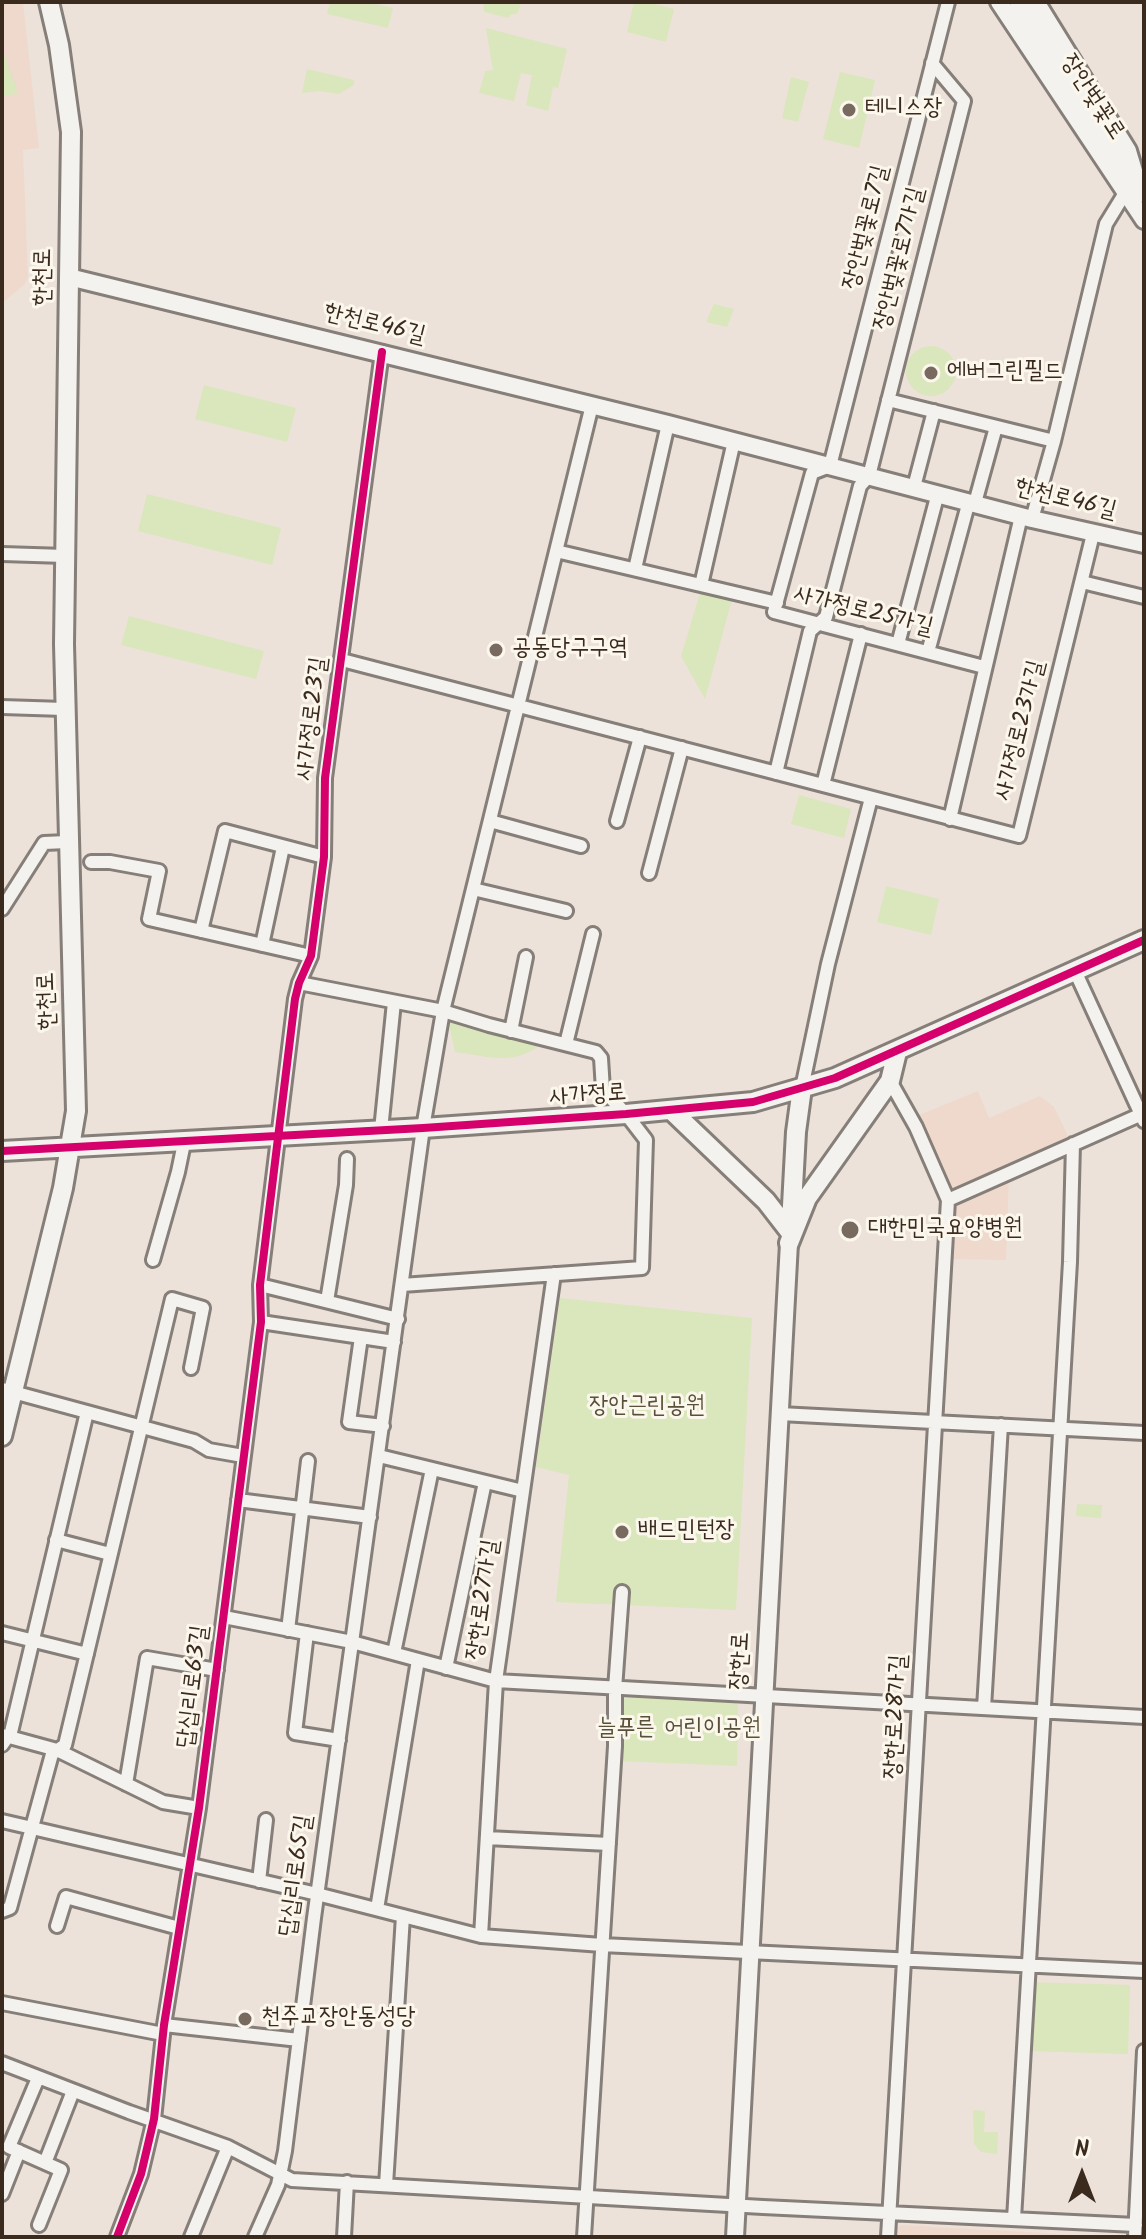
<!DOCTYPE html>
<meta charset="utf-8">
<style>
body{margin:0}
#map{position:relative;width:1146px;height:2239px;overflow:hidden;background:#ece2da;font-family:Kalam,sans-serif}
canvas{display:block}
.frame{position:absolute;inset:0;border:4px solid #3b2a1e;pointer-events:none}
.north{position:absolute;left:1042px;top:2135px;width:80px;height:80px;-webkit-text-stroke:6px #fbf7ec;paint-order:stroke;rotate:0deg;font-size:22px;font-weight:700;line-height:32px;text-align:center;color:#3b2a1e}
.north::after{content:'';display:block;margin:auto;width:28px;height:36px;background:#3b2a1e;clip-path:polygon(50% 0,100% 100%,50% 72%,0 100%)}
</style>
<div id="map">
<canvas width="1146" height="2239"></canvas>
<div class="frame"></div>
<div class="north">N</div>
</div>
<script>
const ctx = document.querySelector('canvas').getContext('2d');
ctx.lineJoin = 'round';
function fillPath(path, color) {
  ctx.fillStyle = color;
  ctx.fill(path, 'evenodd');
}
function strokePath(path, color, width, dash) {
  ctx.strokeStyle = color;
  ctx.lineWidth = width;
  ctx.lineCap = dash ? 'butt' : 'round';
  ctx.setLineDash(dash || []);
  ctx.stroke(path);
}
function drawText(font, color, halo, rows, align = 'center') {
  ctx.font = font + ' Kalam,"Poor Story",sans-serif';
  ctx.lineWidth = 6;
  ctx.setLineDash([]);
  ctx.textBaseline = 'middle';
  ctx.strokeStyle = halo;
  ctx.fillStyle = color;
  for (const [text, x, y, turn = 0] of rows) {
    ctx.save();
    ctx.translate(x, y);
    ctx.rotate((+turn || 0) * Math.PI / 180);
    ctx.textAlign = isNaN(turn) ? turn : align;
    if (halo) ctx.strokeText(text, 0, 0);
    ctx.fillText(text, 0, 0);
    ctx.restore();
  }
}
fillPath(new Path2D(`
 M 2,2 L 23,2 L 39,148 L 23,150 L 28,277 L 25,284 L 2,303 Z
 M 978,1091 L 989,1118 L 1040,1096 L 1054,1107 L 1069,1138 L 1068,1151 L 1009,1177 L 1006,1260 L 950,1259 L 953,1194 L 919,1115 Z
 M 901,2225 L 1112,2237 L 897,2237 L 897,2228 Z`), '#eed9cc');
fillPath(new Path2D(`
 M 330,2 L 367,2 L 393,8 L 388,28 L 327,14 Z
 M 483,2 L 521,2 L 518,13 L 510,15 L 509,18 L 484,12 Z
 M 634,2 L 647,2 L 674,9 L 666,42 L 627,32 Z
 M 486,28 L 567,49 L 558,88 L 553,87 L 548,111 L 526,105 L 532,75 L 521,73 L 514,101 L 479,93 L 485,71 L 493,70 Z
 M 2,48 L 18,93 L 2,97 Z
 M 307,69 L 354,80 L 354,85 L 339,94 L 320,91 L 302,93 Z
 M 840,72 L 875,80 L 859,148 L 823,139 Z
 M 791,77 L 809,82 L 798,122 L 782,118 Z
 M 714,304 L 734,309 L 727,327 L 706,322 Z
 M906 371a25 25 0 1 1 50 0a25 25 0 1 1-50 0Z
 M 204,385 L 296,408 L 287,442 L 195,419 Z
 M 147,494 L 281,528 L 272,565 L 138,531 Z
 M 701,590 L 732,599 L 705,699 L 681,656 Z
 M 129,616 L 264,651 L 256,679 L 121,645 Z
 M 799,795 L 851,809 L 844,838 L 791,824 Z
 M 886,886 L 939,899 L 931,935 L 877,922 Z
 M 448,1019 L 542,1043 C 516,1067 487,1056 455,1052 Z
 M 560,1298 L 752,1318 L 736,1610 L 556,1602 L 569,1475 L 536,1467 Z
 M 1077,1504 L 1102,1505 L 1101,1518 L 1076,1516 Z
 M 629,1694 L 731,1699 L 738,1705 L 737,1766 L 620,1761 L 622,1702 Z
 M 1029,1982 L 1130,1985 L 1128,2054 L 1026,2051 Z
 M 973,2110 L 985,2111 L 984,2132 L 998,2132 L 997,2154 L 981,2152 L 974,2144 Z`), '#dae6bb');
const minor = new Path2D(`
 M 948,2 L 830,466 L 812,473 L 774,612 L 984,667
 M 888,400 L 1054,441
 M 914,487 L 934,411
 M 975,503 L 996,427
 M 1032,519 L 1054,441 L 1106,224 L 1125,193
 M 556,551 L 777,603
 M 2,554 L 65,556
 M 635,569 L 668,424
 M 1082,582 L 1144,597
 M 701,585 L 734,441
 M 898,644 L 938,493
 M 928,652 L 969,501
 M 342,660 L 1019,836 L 1093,534
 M 2,707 L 64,709
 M 776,773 L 810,631 L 826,617 L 860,486 L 869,476 L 964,101 L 932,63
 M 823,785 L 861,634
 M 950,819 L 1021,516
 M 490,821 L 581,846
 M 617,821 L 640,737
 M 91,862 L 110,862 L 159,871 L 149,919 L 311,956
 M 649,873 L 682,748
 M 473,889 L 566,911
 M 2,909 L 44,843 L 67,842
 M 201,931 L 225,831 L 324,857
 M 262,945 L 283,847
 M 1075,971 L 1144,1121
 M 299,983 L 443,1011 L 489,1025 L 596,1052 L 601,1058 L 603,1090 L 626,1114 L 646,1140 L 642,1268 L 402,1285
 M 511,1031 L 526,957
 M 566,1044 L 593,934
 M 802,1088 L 828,964 L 871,798
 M 381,1130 L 394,1002
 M 948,1200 L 1144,1113
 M 153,1260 L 178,1172 L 184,1143
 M 260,1285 L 398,1319
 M 327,1301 L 346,1185 L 347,1159
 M 261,1322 L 394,1342
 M 361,1337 L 349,1422 L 383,1426
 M 2,1389 L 194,1441 L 209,1450 L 243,1456
 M 780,1414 L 1144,1433
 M 379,1456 L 523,1491
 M 238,1500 L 370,1517
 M 56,1540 L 110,1554
 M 224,1617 L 352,1642 L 496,1681 L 1144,1717
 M 288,1630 L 308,1461
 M 2,1633 L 87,1654
 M 307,1633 L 295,1733 L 339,1740
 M 394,1653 L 432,1469
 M 446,1668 L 485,1482
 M 984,1708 L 1001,1425
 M 2,1735 L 57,1750 L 163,1802 L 199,1808
 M 2,1745 L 11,1732 L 87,1412
 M 126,1784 L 147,1658 L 217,1670
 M 2,1821 L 317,1894 L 481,1936 L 602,1945 L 1144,1971
 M 487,1838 L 609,1844
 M 259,1881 L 266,1820
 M 377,1909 L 418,1660
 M 2,1911 L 10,1908 L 52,1754 L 65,1745 L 172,1299 L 203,1308 L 191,1368
 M 57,1926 L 66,1897 L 179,1928
 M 481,1936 L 496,1681 L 554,1274
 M 2,2003 L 163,2034
 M 164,2025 L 299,2040
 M 2,2063 L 129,2112 L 228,2147 L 292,2180 L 763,2207 L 1136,2225
 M 38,2078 L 9,2147 L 61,2170 L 39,2225
 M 45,2163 L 73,2091
 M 386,2185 L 403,1916
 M 2,2194 L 19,2151
 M 1014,2219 L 1070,1262 L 1073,1144
 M 117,2237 L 141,2174 L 154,2119 L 164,2025 L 199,1808 L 261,1322 L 260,1285 L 295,999 L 299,983 L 311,956 L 324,857 L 325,778 L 382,352
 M 191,2237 L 228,2147
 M 255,2237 L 278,2185 L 285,2151 L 314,1918 L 423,1128 L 443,1011 L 592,405
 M 344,2237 L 347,2182
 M 584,2237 L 615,1746 L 615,1689 L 622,1592
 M 888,2237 L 948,1200 L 916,1127 L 890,1081
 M 1135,2237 L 1144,2051`);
const tertiary = new Path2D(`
 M 999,2 L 1144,220
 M 1018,2 L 1144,194
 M 69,277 L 668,424 L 1032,519 L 1144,544
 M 735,2237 L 789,1243`);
const secondary = new Path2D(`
 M 1035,2 L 1127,151 L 1136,181
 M 671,1110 L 766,1201 L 790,1232
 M 2,1151 L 423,1128 L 626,1114 L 753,1102 L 835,1078 L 1144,940
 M 791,1224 L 796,1132 L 802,1088
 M 789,1243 L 807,1198 L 890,1081 L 897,1052
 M 2,1436 L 63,1188 L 76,1111 L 64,644 L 71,132 L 59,45 L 49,2`);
strokePath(minor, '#867e78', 18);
strokePath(tertiary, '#867e78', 22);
strokePath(secondary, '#867e78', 24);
strokePath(minor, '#f4f2ee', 12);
strokePath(tertiary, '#f4f2ee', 16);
strokePath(secondary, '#f4f2ee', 18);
strokePath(new Path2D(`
 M 2,1151 L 423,1128 L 626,1114 L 753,1102 L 835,1078 L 1144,940
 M 117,2237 L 141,2174 L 154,2119 L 164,2025 L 199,1808 L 261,1322 L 260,1285 L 295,999 L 299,983 L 311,956 L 324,857 L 325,778 L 382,352`), '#d6006c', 8);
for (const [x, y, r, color] of [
 [849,110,8,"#796a60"],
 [931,373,8,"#796a60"],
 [496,650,8,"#796a60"],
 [850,1230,10,"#796a60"],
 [622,1532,8,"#796a60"],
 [245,2019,8,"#796a60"]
]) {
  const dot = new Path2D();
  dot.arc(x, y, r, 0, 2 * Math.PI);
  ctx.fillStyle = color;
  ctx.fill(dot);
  strokePath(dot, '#fbf7ec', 3);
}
drawText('24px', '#3b2a1e', '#fbf7ec', [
 ["장안벚꽃로",1091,98,57],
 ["장안벚꽃로7길",868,228,-76],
 ["장안벚꽃로7가길",901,259,-76],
 ["한천로",45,277,-89],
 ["한천로46길",374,326,14],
 ["한천로46길",1065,501,14],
 ["사가정로25가길",863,613,14],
 ["사가정로23길",314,719,-83],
 ["사가정로23가길",1022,731,-76],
 ["한천로",49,1001,-92],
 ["사가정로",588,1097,-4],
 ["장한로27가길",485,1600,-82],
 ["장한로",742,1661,-87],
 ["답십리로63길",195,1687,-83],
 ["장한로28가길",898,1717,-87],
 ["답십리로65길",298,1876,-82]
]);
drawText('24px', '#3b2a1e', '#fbf7ec', [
 ["테니스장",865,110],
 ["에버그린필드",947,373],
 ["공동당구구역",512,650],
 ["대한민국요양병원",868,1230],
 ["배드민턴장",638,1532],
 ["천주교장안동성당",261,2019]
], 'left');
drawText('24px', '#585038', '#fbf7ec', [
 ["장안근린공원",647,1408],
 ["늘푸른 어린이공원",679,1730]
]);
</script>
